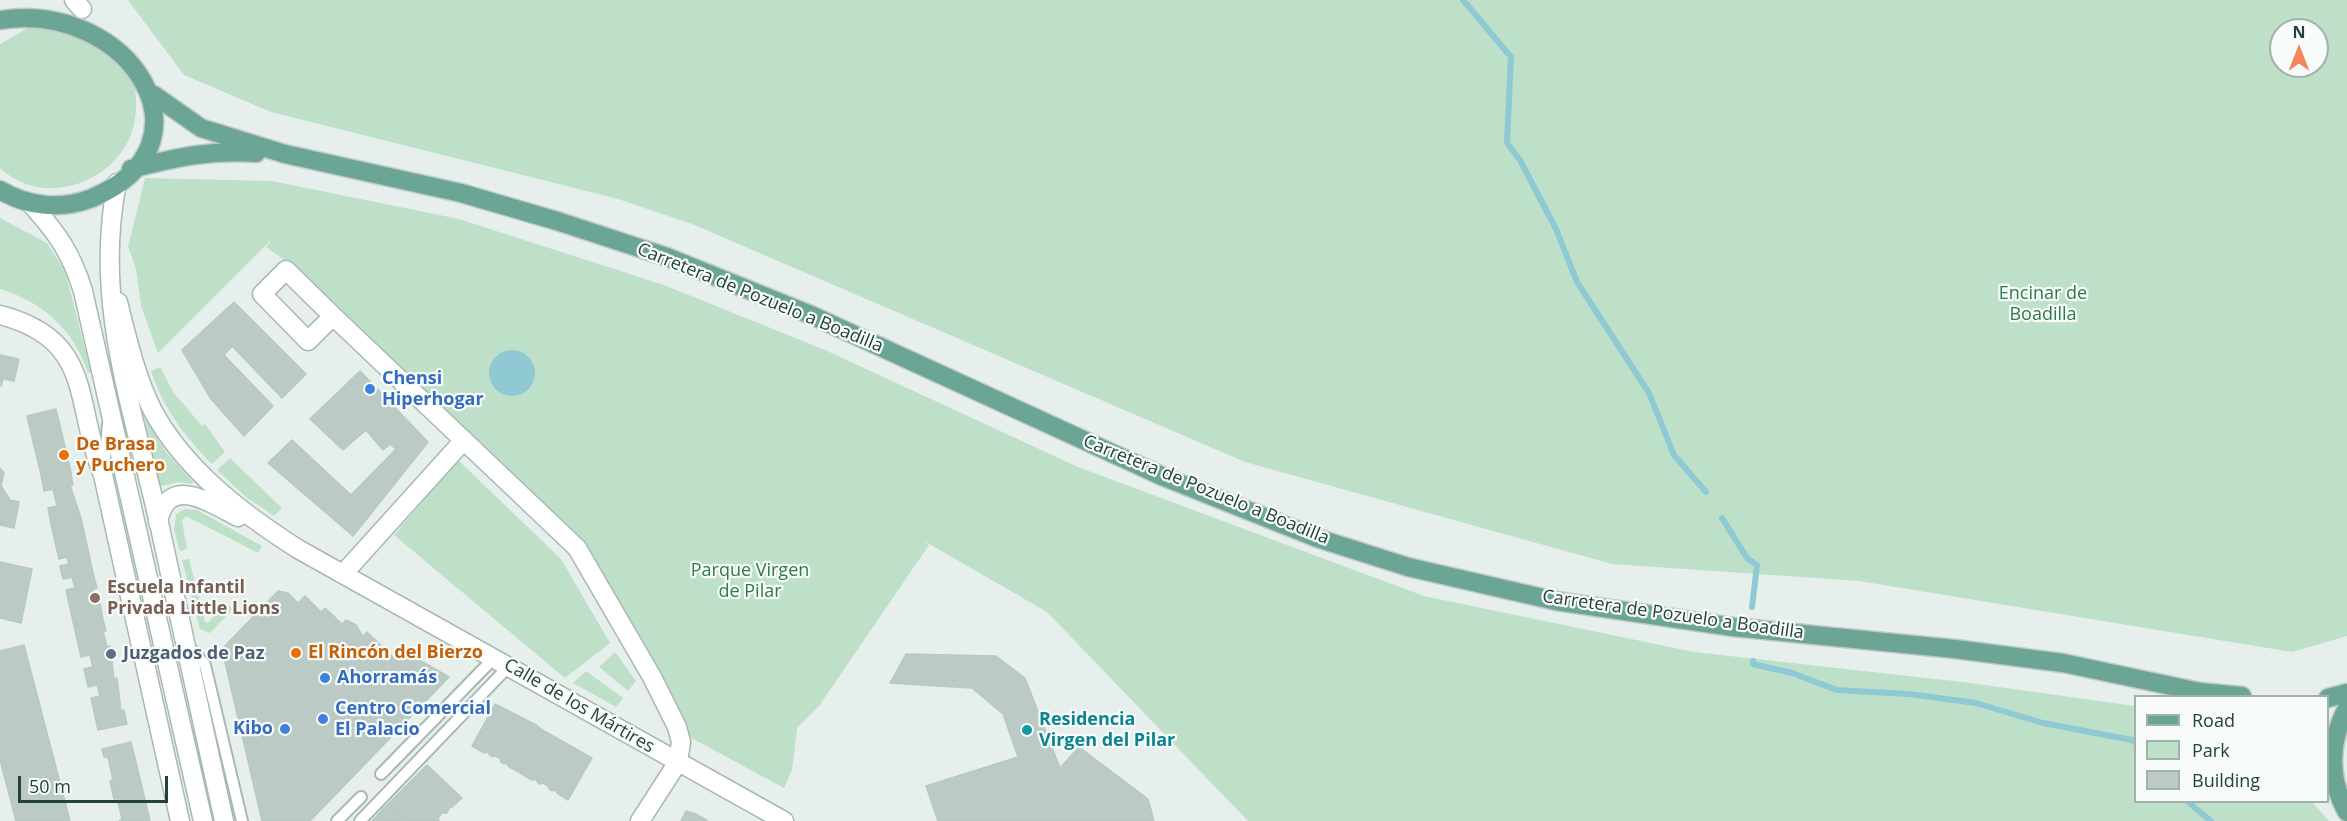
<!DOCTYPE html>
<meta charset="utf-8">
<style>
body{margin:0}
#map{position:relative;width:2347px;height:821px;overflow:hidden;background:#e6efeb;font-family:"Open Sans",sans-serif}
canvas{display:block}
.legend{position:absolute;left:2134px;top:695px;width:195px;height:108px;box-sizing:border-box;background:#f7fbf9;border:2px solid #a3b1ad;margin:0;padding:8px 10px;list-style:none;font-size:18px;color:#24423a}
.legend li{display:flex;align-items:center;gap:12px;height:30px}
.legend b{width:30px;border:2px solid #a3b1ad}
.north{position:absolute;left:2269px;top:18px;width:60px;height:60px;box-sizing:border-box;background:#f7fbf9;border:2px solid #a3b1ad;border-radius:50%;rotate:0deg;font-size:16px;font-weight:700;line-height:24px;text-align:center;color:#24423a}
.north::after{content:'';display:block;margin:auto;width:21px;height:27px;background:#f4845f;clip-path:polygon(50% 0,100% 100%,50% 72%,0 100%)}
.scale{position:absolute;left:18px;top:776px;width:150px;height:27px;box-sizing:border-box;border:3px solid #24423a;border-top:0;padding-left:8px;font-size:18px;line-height:21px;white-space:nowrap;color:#24423a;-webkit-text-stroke:4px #f7fbf9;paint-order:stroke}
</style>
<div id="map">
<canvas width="2347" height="821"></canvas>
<ul class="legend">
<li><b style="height:8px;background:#6aa596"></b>Road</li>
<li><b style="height:16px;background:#bfe0c8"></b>Park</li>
<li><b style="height:16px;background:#bbcac4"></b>Building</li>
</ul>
<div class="north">N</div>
<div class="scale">50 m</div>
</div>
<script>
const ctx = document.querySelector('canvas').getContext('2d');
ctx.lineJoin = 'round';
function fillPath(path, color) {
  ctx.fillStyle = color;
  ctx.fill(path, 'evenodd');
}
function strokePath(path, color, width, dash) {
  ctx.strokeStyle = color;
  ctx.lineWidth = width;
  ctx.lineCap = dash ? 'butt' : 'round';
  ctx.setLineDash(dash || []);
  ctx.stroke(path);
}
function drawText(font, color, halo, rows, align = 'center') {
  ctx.font = font + ' "Open Sans",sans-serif';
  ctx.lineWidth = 4.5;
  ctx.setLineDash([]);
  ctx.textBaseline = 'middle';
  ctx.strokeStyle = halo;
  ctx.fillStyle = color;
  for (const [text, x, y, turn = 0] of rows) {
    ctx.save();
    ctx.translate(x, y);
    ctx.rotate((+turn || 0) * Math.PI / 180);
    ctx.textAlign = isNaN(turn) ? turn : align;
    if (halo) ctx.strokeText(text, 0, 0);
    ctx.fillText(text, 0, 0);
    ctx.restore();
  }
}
fillPath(new Path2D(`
 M 128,0 L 2347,0 L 2347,636 L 2292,652 L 1859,581 L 1612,564 L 1245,462 L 692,224 L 618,199 L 271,112 L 184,75 ZM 2281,30 L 2317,30 L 2317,66 L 2281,66 Z
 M 44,25 C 58,27 75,27 89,33 C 98,36 107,51 114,59 C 119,65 128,72 132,80 C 136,87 136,98 136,106 C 137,174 50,215 0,168 L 0,44 L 28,28 Z
 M 145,178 L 272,181 L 459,219 L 664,285 L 825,350 L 1078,467 L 1424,596 L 1694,652 L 1963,682 L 2135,706 L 2136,802 L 2312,802 L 2329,821 L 1248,821 L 1047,612 L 924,541 L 929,545 L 819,706 L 797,728 L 792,770 L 784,788 L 686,735 L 583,546 L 291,265 L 266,247 L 274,237 L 158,353 L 141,306 L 136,269 L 128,247 Z
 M 0,218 L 47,243 L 65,271 L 91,372 L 88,373 C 74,330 43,302 0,289 Z
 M 160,367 L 174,393 L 202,426 L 205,424 L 225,452 L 212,464 C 185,437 163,408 151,371 Z
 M 144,416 L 166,452 L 193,482 L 192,484 L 179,482 L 162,486 L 159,485 Z
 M 230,458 L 282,508 L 274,516 L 247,498 L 217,470 Z
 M 458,460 L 561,559 L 610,643 L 565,678 L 394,535 Z
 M 185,509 L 197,510 L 262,546 L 258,553 L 188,517 L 185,517 L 182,521 L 187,549 L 180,551 L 174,530 L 176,514 Z
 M 189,559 L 205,622 L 208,623 L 226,603 L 233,609 L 210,633 L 200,629 L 182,560 Z
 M 615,652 L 636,681 L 628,691 L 599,667 Z
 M 586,671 L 623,698 L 616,707 L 573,683 Z`), '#bfe0c8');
fillPath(new Path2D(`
 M489 373a23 23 0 1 1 46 0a23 23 0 1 1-46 0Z`), '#8ec9d4');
strokePath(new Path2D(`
 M 1463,0 L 1511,57 L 1507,143 L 1520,160 L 1556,229 L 1577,282 L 1649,393 L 1674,455 L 1706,492
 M 1722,518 L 1747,558 L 1757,565 L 1752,607
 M 1753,661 L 1753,664 L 1792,673 L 1837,690 L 1909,694 L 1976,703 L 2043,723 L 2132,740 L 2136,743
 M 2188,802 L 2211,821`), '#8ec9d4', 6);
const building = new Path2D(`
 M 234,302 L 306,374 L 282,398 L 232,346 L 224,355 L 273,406 L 244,436 L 211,399 L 182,350 Z
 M 0,355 L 19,359 L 14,381 L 3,379 L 1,386 Z
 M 360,371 L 428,442 L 353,536 L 268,463 L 292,440 L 351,495 L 396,449 L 390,444 L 383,450 L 366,430 L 343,450 L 310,419 Z
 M 56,409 L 70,468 L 41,475 L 27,416 Z
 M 0,468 L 4,473 L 1,486 L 10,500 L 19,502 L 14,528 L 0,525 Z
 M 70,468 L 73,485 L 70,485 L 81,518 L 51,524 L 48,508 L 57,506 L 53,489 L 44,491 L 41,475 Z
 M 81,518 L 93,573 L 63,579 L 60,566 L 69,564 L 67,557 L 59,559 L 51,524 Z
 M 0,562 L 32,569 L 21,623 L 0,618 Z
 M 93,573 L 97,588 L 93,589 L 97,604 L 100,603 L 103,620 L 74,626 L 66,590 L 75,588 L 72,577 Z
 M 278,591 L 288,593 L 298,603 L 305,596 L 321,612 L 325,608 L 342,624 L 346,620 L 356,625 L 363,637 L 367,632 L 398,662 L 407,653 L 449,677 L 310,821 L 262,821 L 222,649 Z
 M 103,620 L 106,631 L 103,631 L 107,647 L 110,646 L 114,679 L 117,678 L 121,711 L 124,710 L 127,724 L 98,730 L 91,698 L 100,696 L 97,685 L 88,687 L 84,669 L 93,667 L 90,655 L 81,657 L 74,626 Z
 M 24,645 L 70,821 L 16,821 L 0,760 L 0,651 Z
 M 906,654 L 996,656 L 1025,678 L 1060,768 L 1079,747 L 1148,799 L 1154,821 L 938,821 L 926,786 L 1018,757 L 1003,714 L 972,688 L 890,683 Z
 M 495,704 L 536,725 L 544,731 L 520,773 L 508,766 L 507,763 L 504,764 L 501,762 L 500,758 L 495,756 L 492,757 L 487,752 L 484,753 L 472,746 Z
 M 544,731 L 592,758 L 568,800 L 557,793 L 556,790 L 552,791 L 549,789 L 548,786 L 543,783 L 539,784 L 535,779 L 532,780 L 520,773 Z
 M 131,742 L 141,783 L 112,790 L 110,781 L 113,780 L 108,757 L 104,757 L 102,749 Z
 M 427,765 L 462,798 L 452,807 L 449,808 L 447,813 L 442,813 L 438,818 L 439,821 L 406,821 L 388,804 Z
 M 141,783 L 150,821 L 119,821 L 122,819 L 117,798 L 114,799 L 112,790 Z
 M 388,804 L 406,821 L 372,821 Z
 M 686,811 L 696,814 L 708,821 L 681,821 Z`);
fillPath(building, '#bbcac4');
strokePath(building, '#b8c9c2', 1.5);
const service = new Path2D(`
 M 104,468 L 108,424
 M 188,646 L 205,665 L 242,821
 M 381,774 L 494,658
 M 337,821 L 361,797
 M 360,821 L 509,666`);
const minor = new Path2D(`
 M 286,270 L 333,316 L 308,341 L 262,294 Z
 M 118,302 C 127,338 136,378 153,411 C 185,470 243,514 298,549 L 784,821
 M 0,315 C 96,340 73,404 103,475 L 180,821
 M 333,316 L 577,548 L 652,677 L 677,727 L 681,742 L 678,762 L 640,821
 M 158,522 C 168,473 210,503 238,517
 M 343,574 L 464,440`);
const tertiary = new Path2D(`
 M 74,0 L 82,9
 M 117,183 C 93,302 133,408 159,523 C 181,622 202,722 224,821
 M 30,203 C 57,233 71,252 83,291 L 203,821`);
const primary = new Path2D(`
 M 0,20 C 129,0 221,144 92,198 C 62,210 28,207 0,190
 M 154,95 L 201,128 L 285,154 L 461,193 L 557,221 L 667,257 L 811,315 L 1164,477 L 1317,538 L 1408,567 L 1556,601 L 1733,627 L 1955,649 L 2063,663 L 2200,692 L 2242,696
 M 131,169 C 177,157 209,150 256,153
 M 2328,698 L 2347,693
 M 2347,708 C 2329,741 2328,779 2347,812`);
strokePath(service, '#a8b8b2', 14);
strokePath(minor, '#a8b8b2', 21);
strokePath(tertiary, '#a8b8b2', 21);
strokePath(primary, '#c2cac8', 21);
strokePath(service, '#fff', 10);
strokePath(minor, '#fff', 18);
strokePath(tertiary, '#fff', 18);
strokePath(primary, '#6aa596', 18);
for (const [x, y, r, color] of [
 [370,389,6,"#3f7fe0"],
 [64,455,6,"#e8710a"],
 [95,598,6,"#8d6e63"],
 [296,653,6,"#e8710a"],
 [111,654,6,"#5c6f8a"],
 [325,678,6,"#3f7fe0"],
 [323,719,6,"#3f7fe0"],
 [285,729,6,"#3f7fe0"],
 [1027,730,6,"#0f9aa8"]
]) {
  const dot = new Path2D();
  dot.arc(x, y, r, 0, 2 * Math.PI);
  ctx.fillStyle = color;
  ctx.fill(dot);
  strokePath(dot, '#f7fbf9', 2);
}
drawText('18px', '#2d7a4b', '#f7fbf9', [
 ["Encinar de",2043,294],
 ["Boadilla",2043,315],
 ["Parque Virgen",750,571],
 ["de Pilar",750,592]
]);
drawText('18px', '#24423a', '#f7fbf9', [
 ["Carretera de Pozuelo a Boadilla",760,298,22],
 ["Carretera de Pozuelo a Boadilla",1206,490,22],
 ["Carretera de Pozuelo a Boadilla",1673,615,8],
 ["Calle de los Mártires",579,706,30]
]);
drawText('bold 18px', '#366cbe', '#f7fbf9', [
 ["Chensi",382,379],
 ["Hiperhogar",382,400],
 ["Ahorramás",337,678],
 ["Centro Comercial",335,709],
 ["El Palacio",335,730],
 ["Kibo",273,729,"right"]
], 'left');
drawText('bold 18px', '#c56008', '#f7fbf9', [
 ["De Brasa",76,445],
 ["y Puchero",76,466],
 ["El Rincón del Bierzo",308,653]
], 'left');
drawText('bold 18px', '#785e54', '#f7fbf9', [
 ["Escuela Infantil",107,588],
 ["Privada Little Lions",107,609]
], 'left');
drawText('bold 18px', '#4e5e75', '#f7fbf9', [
 ["Juzgados de Paz",123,654]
], 'left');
drawText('bold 18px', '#0d838f', '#f7fbf9', [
 ["Residencia",1039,720],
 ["Virgen del Pilar",1039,741]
], 'left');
</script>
